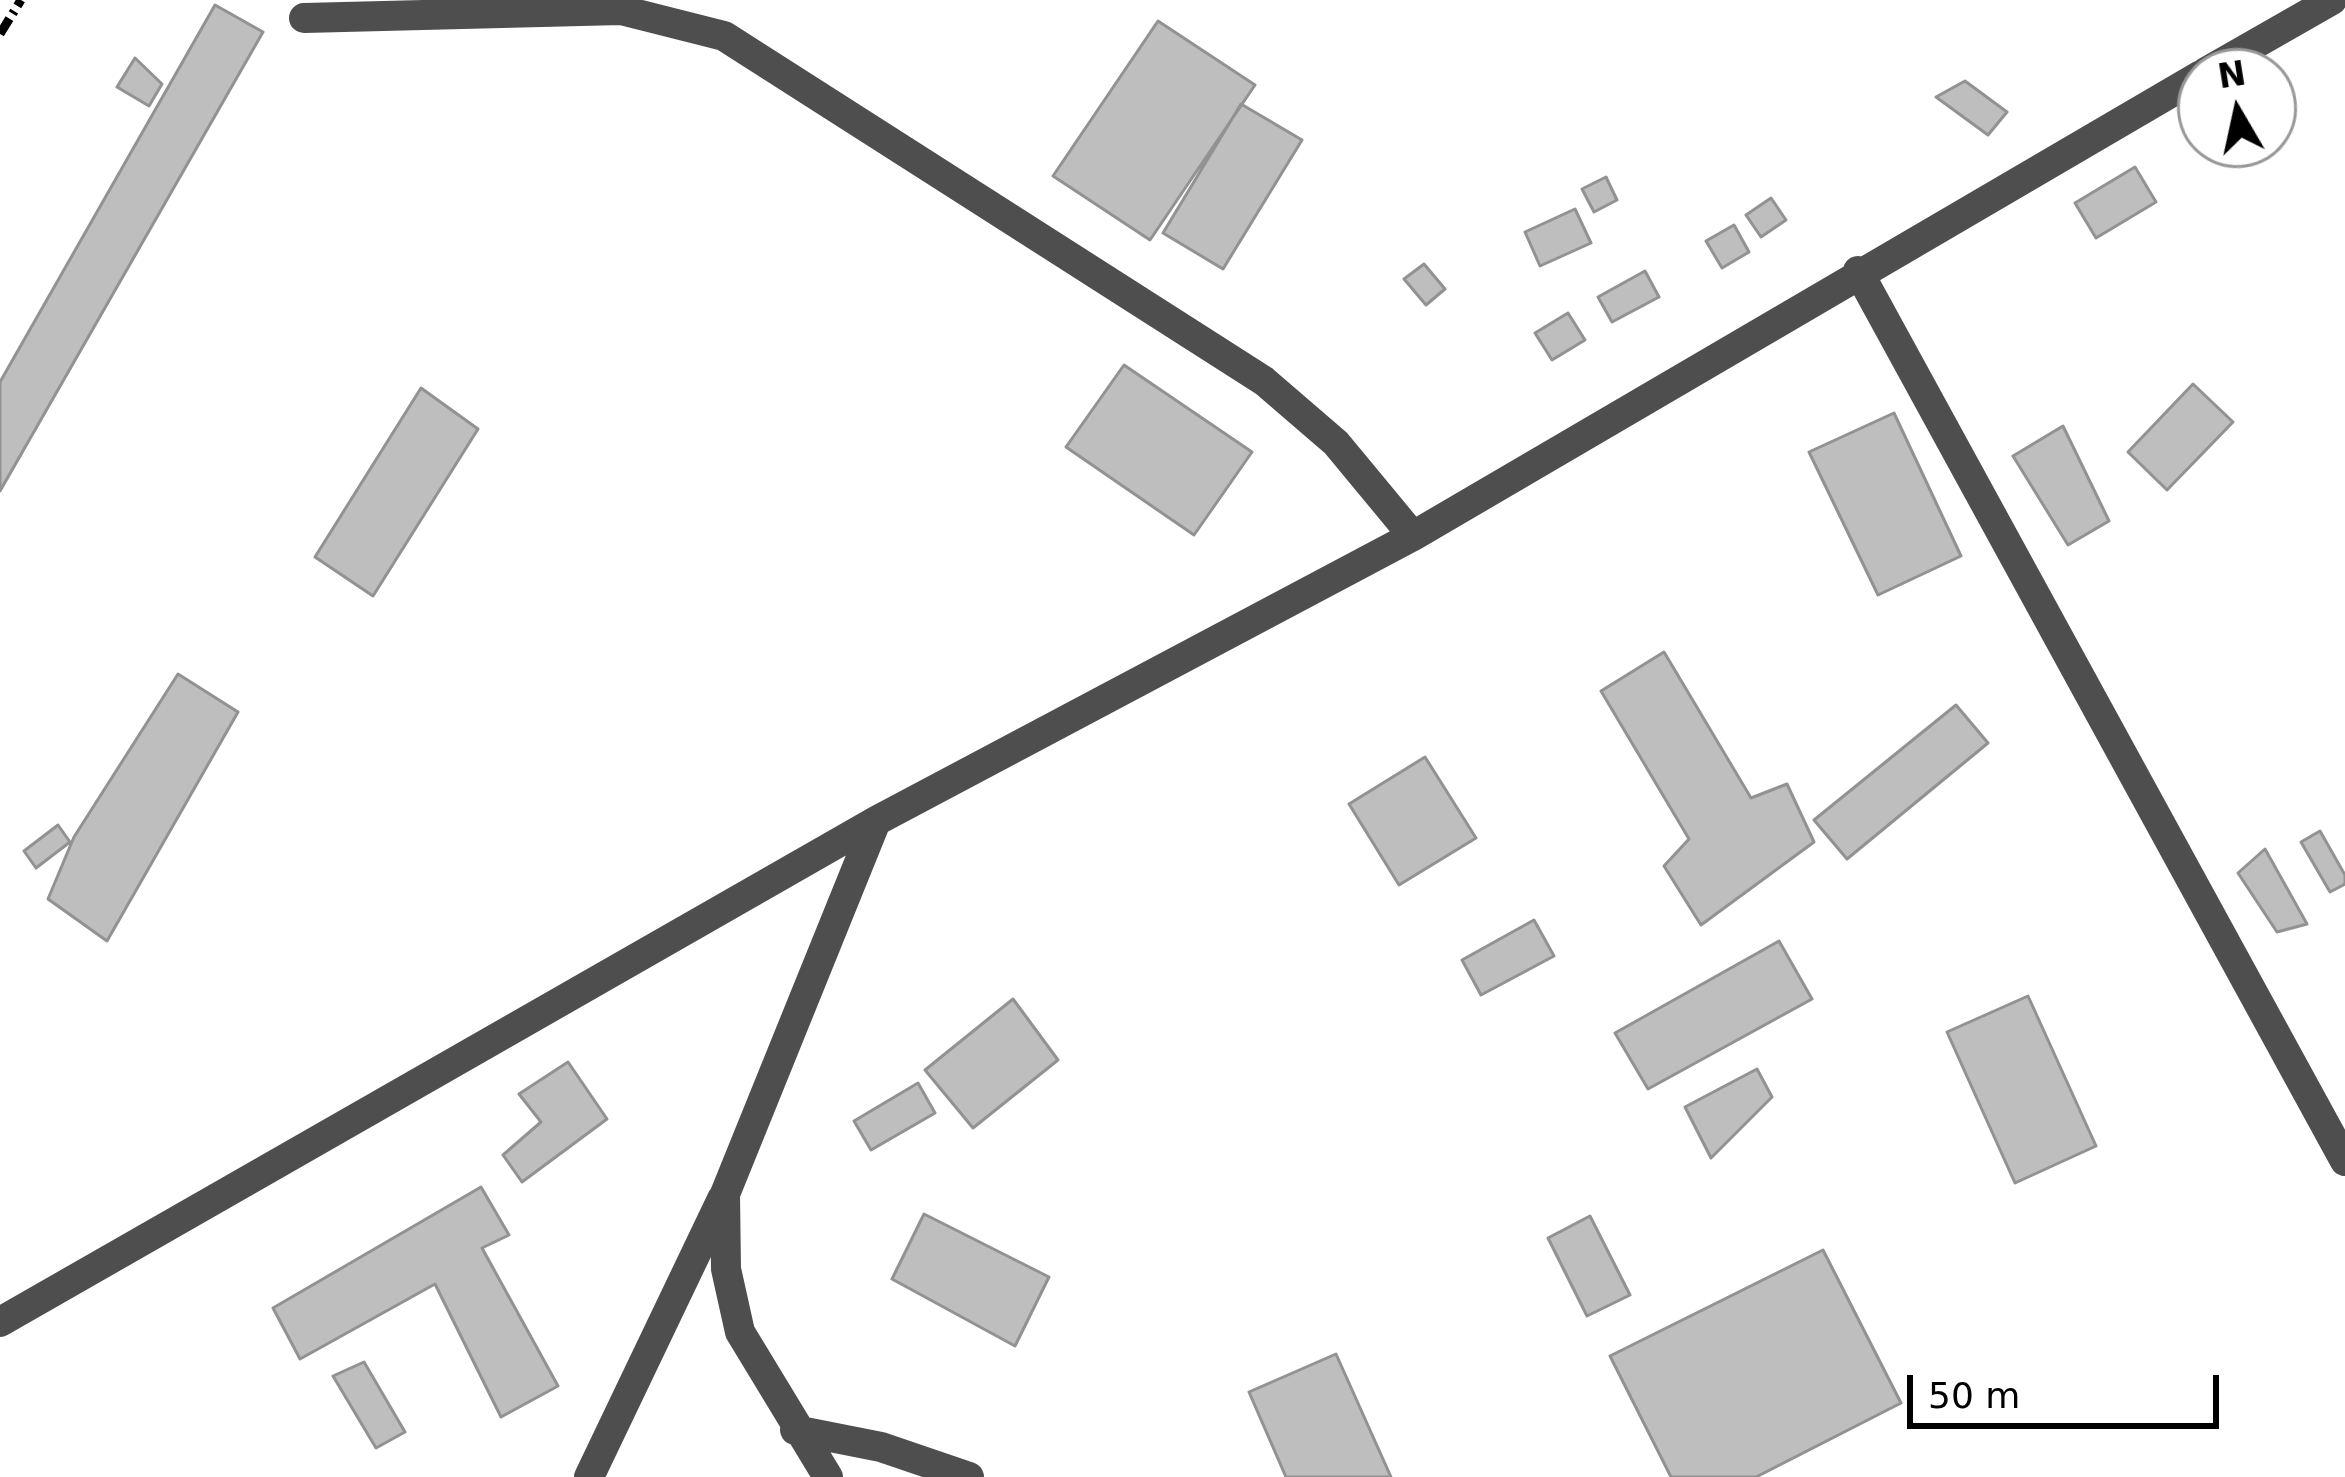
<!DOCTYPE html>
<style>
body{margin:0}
#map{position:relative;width:2345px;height:1477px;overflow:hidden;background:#fff;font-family:"DejaVu Sans",sans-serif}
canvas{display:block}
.north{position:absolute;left:2177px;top:48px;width:120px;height:120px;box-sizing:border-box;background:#fff;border:3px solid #999;border-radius:50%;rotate:351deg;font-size:33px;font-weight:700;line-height:48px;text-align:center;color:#000}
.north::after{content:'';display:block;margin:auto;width:42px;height:54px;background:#000;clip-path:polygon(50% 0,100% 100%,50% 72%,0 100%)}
.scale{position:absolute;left:1907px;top:1375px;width:312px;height:54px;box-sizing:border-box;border:6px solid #000;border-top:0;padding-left:15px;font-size:36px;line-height:42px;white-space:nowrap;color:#000;-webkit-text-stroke:9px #fff;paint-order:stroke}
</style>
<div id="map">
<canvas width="2345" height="1477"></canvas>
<div class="north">N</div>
<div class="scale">50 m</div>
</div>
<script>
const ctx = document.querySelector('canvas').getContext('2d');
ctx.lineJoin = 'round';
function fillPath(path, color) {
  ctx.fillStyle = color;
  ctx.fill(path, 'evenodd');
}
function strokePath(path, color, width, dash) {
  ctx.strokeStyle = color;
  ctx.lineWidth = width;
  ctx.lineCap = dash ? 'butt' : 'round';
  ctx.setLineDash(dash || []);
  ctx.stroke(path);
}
const building = new Path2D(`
 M 215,5 L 263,32 L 0,491 L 0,382 Z
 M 1158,21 L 1255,85 L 1150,240 L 1053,176 Z
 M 135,58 L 162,84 L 149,106 L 117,87 Z
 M 1965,81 L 2007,112 L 1988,135 L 1936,97 Z
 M 1241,104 L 1302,140 L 1223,269 L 1163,233 Z
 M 2135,167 L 2156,202 L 2096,238 L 2075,203 Z
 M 1606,177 L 1617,200 L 1594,212 L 1582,189 Z
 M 1771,198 L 1786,220 L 1761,237 L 1746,215 Z
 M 1575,209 L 1591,243 L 1540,266 L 1525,232 Z
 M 1734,225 L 1749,252 L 1722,268 L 1706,241 Z
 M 1424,264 L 1445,289 L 1426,305 L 1404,279 Z
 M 1645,271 L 1659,297 L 1612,322 L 1598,297 Z
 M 1568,313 L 1585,340 L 1552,360 L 1535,333 Z
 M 1124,365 L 1252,452 L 1194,535 L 1066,447 Z
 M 2193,384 L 2233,422 L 2167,490 L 2128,452 Z
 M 421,388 L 478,429 L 373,596 L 315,557 Z
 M 1894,413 L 1961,556 L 1878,595 L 1809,452 Z
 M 2063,426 L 2109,521 L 2068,545 L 2013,456 Z
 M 1664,652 L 1751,798 L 1787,784 L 1814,842 L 1701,925 L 1664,866 L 1689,839 L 1601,691 Z
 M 178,674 L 238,712 L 107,941 L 48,899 L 74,837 Z
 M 1956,705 L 1988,743 L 1847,859 L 1814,820 Z
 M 1425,757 L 1476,838 L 1399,885 L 1349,804 Z
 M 58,825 L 70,842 L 36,868 L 24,851 Z
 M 2320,831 L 2345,875 L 2345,884 L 2330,892 L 2301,842 Z
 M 2265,849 L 2307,924 L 2277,932 L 2238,873 Z
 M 1534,920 L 1554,956 L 1481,995 L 1462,960 Z
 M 1779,941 L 1812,999 L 1648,1089 L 1615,1033 Z
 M 2028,996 L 2096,1146 L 2015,1183 L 1947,1032 Z
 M 1013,999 L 1058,1060 L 973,1128 L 925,1070 Z
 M 568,1062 L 607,1119 L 522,1182 L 503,1155 L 541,1122 L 519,1094 Z
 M 1757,1069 L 1772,1097 L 1711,1158 L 1685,1107 Z
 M 918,1083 L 935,1113 L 871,1150 L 854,1121 Z
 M 481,1187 L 509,1235 L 482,1248 L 558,1386 L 501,1417 L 435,1284 L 300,1359 L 273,1308 Z
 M 924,1214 L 1049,1277 L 1015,1346 L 892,1279 Z
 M 1590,1216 L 1630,1295 L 1587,1316 L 1548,1238 Z
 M 1823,1250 L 1901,1403 L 1756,1477 L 1671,1477 L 1610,1356 Z
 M 1336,1354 L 1391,1477 L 1286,1477 L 1249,1392 Z
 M 364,1362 L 405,1432 L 376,1448 L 333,1376 Z`);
fillPath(building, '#bebebe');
strokePath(building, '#929292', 3);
strokePath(new Path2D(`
 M 304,18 L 621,10 L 724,36 L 1264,381 L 1336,443 L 1413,536
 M 2206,72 L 2332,0
 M 1858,271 L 2345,1161
 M 0,1322 L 876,821 L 1413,536 L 2201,75
 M 795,1430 L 881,1447 L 969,1477
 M 589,1477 L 722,1199
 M 828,1477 L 740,1332 L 726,1269 L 725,1194 L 876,821`), '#4e4e4e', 30);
strokePath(new Path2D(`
 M 0,34 L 21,0`), '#000', 9, [18, 6, 3, 6]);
</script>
